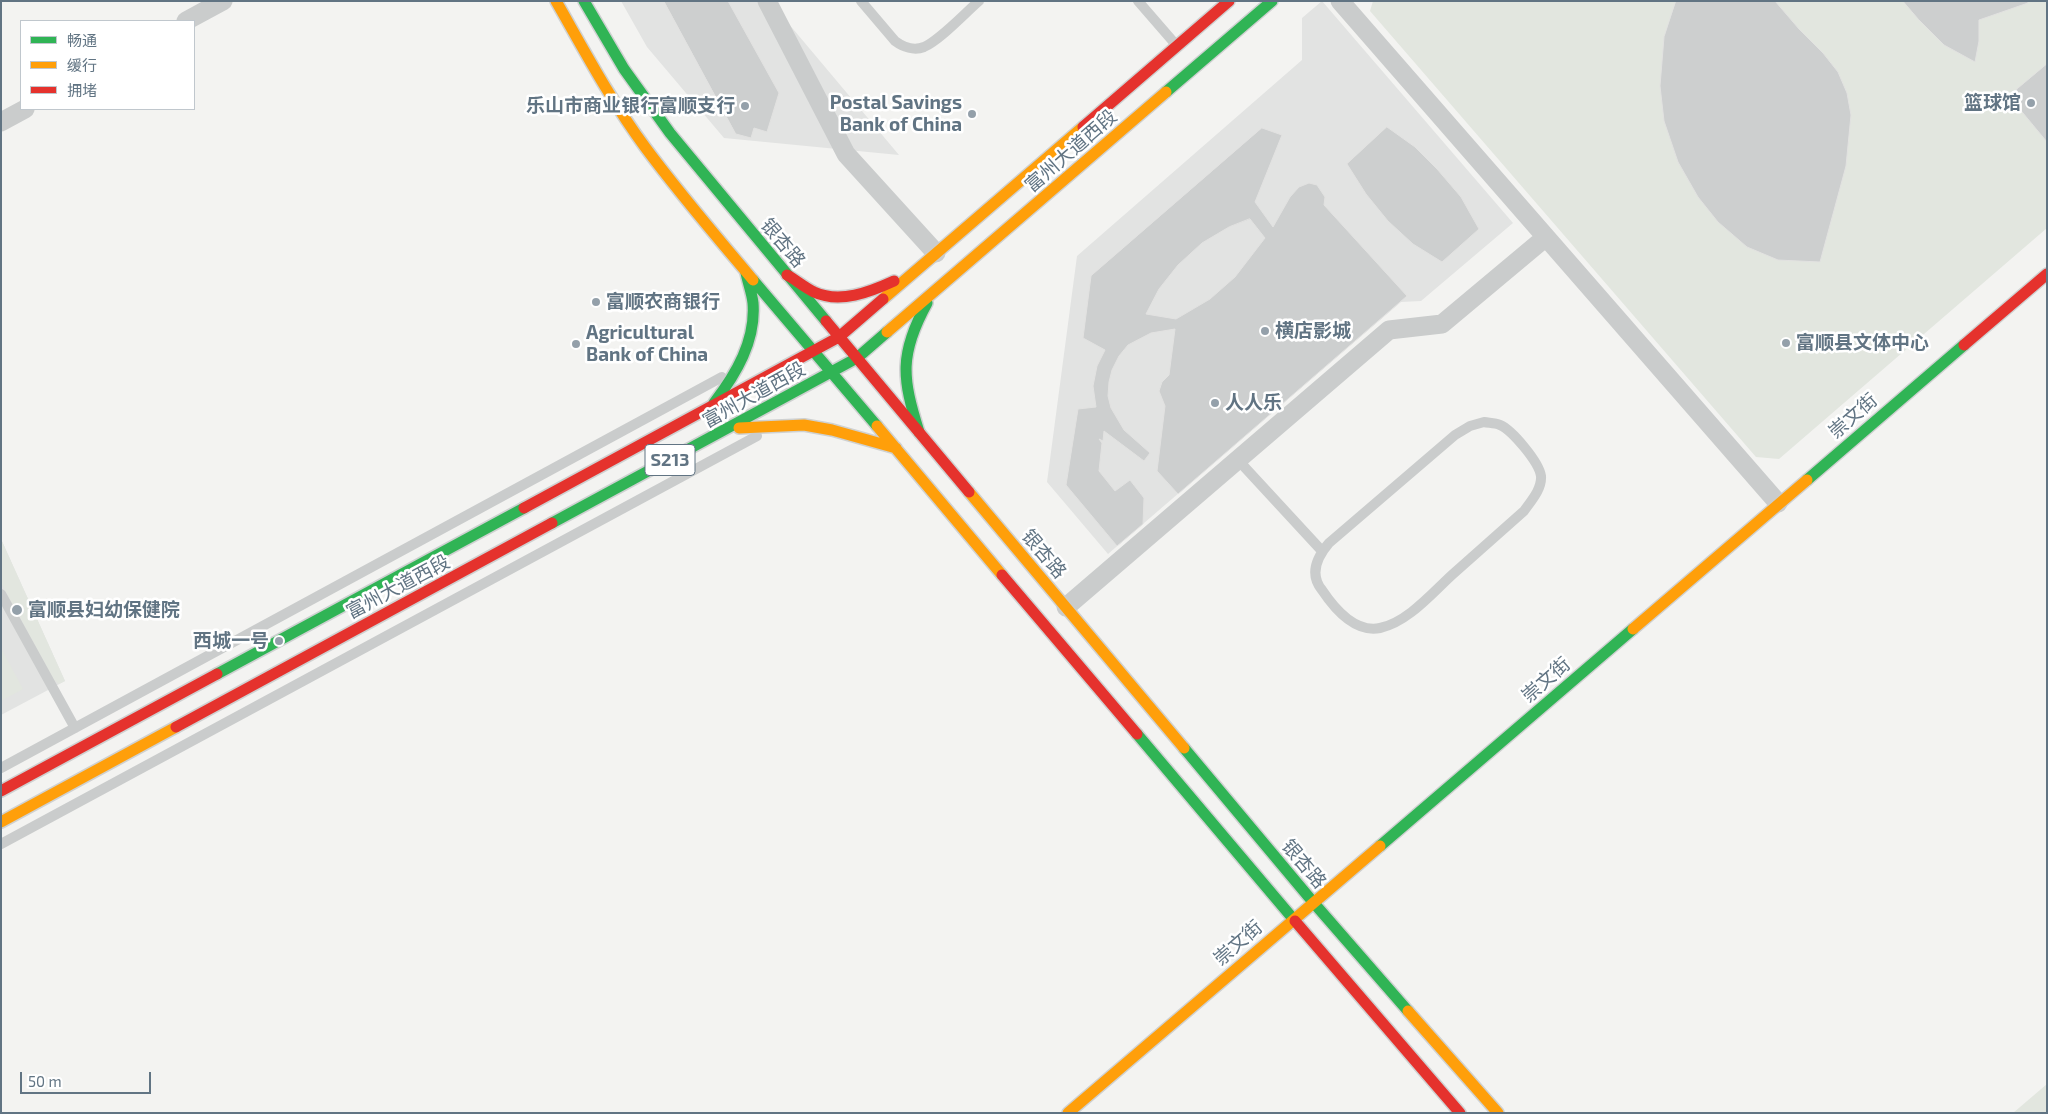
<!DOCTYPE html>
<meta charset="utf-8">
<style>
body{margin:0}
#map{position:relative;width:2048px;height:1114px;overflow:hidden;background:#f3f3f1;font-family:"Exo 2","Noto Sans SC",sans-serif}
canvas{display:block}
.frame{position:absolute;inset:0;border:2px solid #617483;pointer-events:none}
.legend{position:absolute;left:20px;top:20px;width:175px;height:90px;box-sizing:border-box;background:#fff;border:1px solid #c0c7cd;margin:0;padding:6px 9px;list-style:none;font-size:15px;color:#617483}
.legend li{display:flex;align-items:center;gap:10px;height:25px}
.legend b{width:25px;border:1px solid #c0c7cd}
.scale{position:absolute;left:20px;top:1072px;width:131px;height:22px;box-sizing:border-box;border:2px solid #617483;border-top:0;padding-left:6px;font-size:15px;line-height:18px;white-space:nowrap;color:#617483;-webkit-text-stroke:4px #fff;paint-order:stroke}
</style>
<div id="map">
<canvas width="2048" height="1114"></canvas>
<div class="frame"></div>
<ul class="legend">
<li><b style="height:6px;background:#30b455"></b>畅通</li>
<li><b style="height:6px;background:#ff9f0a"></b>缓行</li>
<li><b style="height:6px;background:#e5322d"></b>拥堵</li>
</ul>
<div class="scale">50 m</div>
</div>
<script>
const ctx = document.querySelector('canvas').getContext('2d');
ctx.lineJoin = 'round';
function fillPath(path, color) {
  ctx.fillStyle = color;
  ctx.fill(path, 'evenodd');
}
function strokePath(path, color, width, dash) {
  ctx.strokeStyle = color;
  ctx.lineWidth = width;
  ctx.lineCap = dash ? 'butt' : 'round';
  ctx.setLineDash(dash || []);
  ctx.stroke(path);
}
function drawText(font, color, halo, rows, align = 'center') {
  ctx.font = font + ' "Exo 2","Noto Sans SC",sans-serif';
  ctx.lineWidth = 5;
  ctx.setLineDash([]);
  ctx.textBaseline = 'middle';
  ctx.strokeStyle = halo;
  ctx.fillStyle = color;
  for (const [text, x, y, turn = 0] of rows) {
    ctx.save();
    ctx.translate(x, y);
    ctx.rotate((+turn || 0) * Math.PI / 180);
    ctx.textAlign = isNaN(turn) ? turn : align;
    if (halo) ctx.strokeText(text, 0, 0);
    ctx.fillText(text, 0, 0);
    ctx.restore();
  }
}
fillPath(new Path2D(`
 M 621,1 L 776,1 L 783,17 L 899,155 L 724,138 L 647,47 Z
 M 1322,1 L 1513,223 L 1421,301 L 1401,302 L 1108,554 L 1047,482 L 1077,256 L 1302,60 L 1302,18 Z
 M 1,539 L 65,681 L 1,715 Z`), '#e2e3e2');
fillPath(new Path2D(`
 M 1373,1 L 2047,1 L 2047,228 L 1779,459 L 1756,457 L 1370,11 Z
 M 1,539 L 65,681 L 59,684 L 54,680 L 1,583 Z
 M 1,648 L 23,689 L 1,701 Z
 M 2047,1084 L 2047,1113 L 2013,1113 Z`), '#e2e6df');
const building = new Path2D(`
 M 664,1 L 728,1 L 779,93 L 767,132 L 754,128 L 751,138 L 736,134 Z
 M 1676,1 L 1775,1 L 1799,29 L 1823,53 L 1838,72 L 1847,93 L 1851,115 L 1846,166 L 1820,262 L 1778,260 L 1747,247 L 1718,222 L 1698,197 L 1678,162 L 1664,121 L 1660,86 L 1664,37 Z
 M 1903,1 L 2028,1 L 2028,3 L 1979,20 L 1979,41 L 1975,62 L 1944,45 L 1919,20 Z
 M 2047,64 L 2047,142 L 2018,107 L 2014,94 L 2017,89 Z
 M 1387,127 L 1415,147 L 1437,169 L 1461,197 L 1479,229 L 1442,262 L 1413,244 L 1388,221 L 1366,194 L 1347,164 Z
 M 1262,128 L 1282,135 L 1255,202 L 1273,227 L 1290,197 L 1299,187 L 1309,183 L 1317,185 L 1325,197 L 1324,205 L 1407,296 L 1178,494 L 1157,471 L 1165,406 L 1159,391 L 1162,382 L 1169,375 L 1175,329 L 1151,333 L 1128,345 L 1119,356 L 1112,370 L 1109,382 L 1108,396 L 1111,408 L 1124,430 L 1150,453 L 1144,461 L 1104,431 L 1103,441 L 1099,439 L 1102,443 L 1099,471 L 1115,491 L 1130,480 L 1144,498 L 1143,524 L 1117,546 L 1066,485 L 1078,409 L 1096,407 L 1093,386 L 1097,366 L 1105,350 L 1083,338 L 1091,276 ZM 1250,219 L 1265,238 L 1235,277 L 1210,299 L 1176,319 L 1146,314 L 1159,289 L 1178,265 L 1202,243 L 1229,227 Z`);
fillPath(building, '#cdcfcf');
strokePath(building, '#e2e2e1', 1);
const fast = new Path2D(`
 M 584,1 L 624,69 L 670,133 L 826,321
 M 1166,92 L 1272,1
 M 753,280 L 877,426
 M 714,403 C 736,374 756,341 753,303 C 752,293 748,283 746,273
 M 919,432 C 902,378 899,354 927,303
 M 1807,480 L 1964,345
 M 552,523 L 857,358 L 887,332
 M 217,674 L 524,508
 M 1137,734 L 1295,921
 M 1184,748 L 1313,902 L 1408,1011
 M 1380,846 L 1633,629`);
const slow = new Path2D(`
 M 556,1 C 584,50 611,101 645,147 C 679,193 716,236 753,280
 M 883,299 L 1083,127
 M 887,332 L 1166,92
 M 877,426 L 1002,575
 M 739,428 L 804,425 L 832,430 L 896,448
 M 969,492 L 1184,748
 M 1633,629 L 1807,480
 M 1,822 L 176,727
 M 1408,1011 L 1498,1113
 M 1068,1113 L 1380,846`);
const jam = new Path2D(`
 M 1083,127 L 1229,1
 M 787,275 C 796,280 804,287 814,292 C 840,304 870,292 894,281
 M 826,321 L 969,492
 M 1964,345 L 2047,274
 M 524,508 L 839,337 L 883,299
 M 1002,575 L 1137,734
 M 176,727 L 552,523
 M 1,791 L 217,674
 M 1295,921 L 1460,1113`);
strokePath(fast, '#cfd1d1', 14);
strokePath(slow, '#cfd1d1', 14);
strokePath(jam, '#cfd1d1', 14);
strokePath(new Path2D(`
 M 861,1 L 895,41 C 903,47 914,51 924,47 C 940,40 965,13 979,1
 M 1138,1 L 1177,46
 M 1484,422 C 1489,423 1495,423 1500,425 C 1512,430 1539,462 1541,476 C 1542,489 1531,501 1524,511 C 1500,532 1477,553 1453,574 C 1432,593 1408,622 1380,628 C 1355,633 1334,608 1322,590 C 1309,574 1317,557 1329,543 L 1455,435 L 1470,426 Z
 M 1238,460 L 1322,551
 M 1,594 L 75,728
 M 1,768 L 722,377
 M 1,844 L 757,436`), '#cacccc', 10);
strokePath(new Path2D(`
 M 767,1 L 846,154 L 936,253
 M 1340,1 L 1778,503
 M 186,21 L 223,1
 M 1,122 L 25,109
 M 1066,607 L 1389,330 L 1442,324 L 1546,237`), '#cacccc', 19);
strokePath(fast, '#30b455', 11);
strokePath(slow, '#ff9f0a', 11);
strokePath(jam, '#e5322d', 11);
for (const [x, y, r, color] of [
 [2031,103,5,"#94a0aa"],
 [745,106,5,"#94a0aa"],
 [972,114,5,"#94a0aa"],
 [596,302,5,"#94a0aa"],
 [1265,331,5,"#94a0aa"],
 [1786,343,5,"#94a0aa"],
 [576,344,5,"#94a0aa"],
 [1215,403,5,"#94a0aa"],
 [17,610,6,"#94a0aa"],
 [279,641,5,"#94a0aa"]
]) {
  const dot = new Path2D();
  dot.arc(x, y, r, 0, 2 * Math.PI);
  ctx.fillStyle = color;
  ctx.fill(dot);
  strokePath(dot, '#fff', 2);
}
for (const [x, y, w] of [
 [670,460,50]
]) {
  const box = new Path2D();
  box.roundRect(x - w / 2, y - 15.5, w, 31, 4);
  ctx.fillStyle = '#fff';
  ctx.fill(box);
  strokePath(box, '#617483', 1);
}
drawText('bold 18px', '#617483', null, [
 ["S213",670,460]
]);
drawText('bold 19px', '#617483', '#fff', [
 ["Postal Savings",962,103,"right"],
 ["Bank of China",962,125,"right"],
 ["篮球馆",2021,103,"right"],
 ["乐山市商业银行富顺支行",735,106,"right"],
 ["富顺农商银行",606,302],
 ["横店影城",1275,331],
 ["Agricultural",586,333],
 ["Bank of China",586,355],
 ["富顺县文体中心",1796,343],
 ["人人乐",1225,403],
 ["富顺县妇幼保健院",28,610],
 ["西城一号",269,641,"right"]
], 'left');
drawText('19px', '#617483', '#fff', [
 ["富州大道西段",1071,151,-41],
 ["银杏路",783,243,50],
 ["富州大道西段",754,395,-29],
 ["崇文街",1853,416,-41],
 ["银杏路",1044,554,50],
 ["富州大道西段",398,587,-28],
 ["崇文街",1546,680,-41],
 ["银杏路",1304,864,50],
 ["崇文街",1238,943,-41]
]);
</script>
